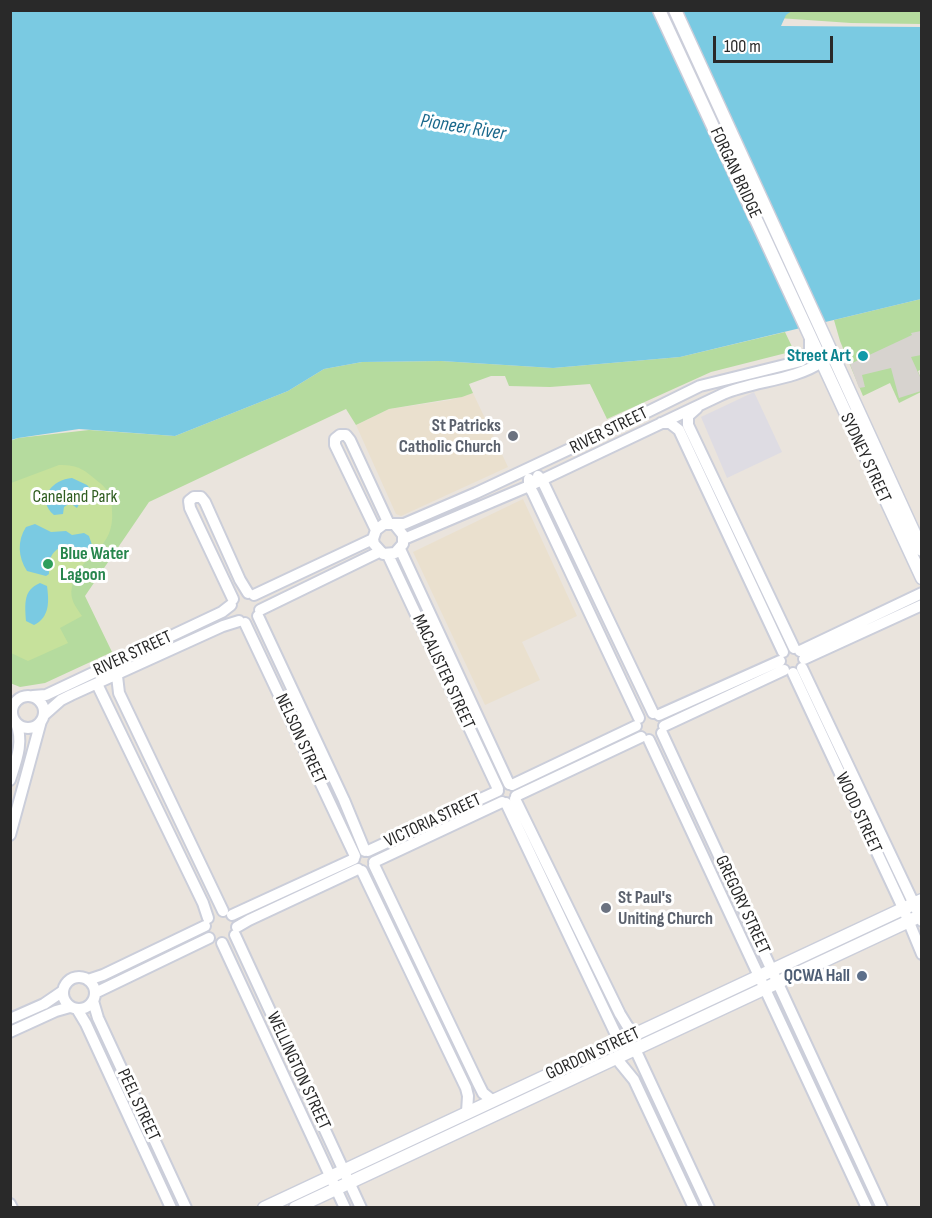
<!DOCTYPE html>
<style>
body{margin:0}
#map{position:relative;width:932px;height:1218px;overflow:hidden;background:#eae4dd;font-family:"Sofia Sans Condensed",sans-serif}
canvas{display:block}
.frame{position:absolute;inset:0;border:12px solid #292929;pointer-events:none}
.scale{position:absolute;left:713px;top:36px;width:120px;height:27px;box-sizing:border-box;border:3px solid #292929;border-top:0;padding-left:8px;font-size:18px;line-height:21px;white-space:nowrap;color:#292929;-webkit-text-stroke:4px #fff;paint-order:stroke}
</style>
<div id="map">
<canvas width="932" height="1218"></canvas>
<div class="frame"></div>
<div class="scale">100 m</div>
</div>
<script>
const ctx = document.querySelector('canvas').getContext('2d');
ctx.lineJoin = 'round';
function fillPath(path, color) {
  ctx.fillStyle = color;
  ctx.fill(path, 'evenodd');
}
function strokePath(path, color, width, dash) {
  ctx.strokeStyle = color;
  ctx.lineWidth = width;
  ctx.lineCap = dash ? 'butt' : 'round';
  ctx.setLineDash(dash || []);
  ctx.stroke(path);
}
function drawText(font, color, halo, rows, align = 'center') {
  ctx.font = font + ' "Sofia Sans Condensed",sans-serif';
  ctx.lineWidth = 6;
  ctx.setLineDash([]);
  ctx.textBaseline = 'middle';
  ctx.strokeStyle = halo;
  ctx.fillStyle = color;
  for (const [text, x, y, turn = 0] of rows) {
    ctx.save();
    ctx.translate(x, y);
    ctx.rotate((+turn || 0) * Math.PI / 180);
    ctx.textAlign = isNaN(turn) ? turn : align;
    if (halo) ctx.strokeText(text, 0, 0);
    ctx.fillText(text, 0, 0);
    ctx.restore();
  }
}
fillPath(new Path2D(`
 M 754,392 L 782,452 L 727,478 L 701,417 Z`), '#dedce3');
fillPath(new Path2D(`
 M 473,393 L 508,467 L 401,516 L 396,514 L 356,425 L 389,409 L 450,400 Z
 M 523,499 L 577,616 L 522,642 L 540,680 L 485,705 L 413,552 Z`), '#eae0ce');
fillPath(new Path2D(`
 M 745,11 L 921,11 L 921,24 L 851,23 L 749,16 Z
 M 921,299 L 922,369 L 918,371 L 921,379 L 921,392 L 899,403 L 890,383 L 863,396 L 840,341 L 834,320 Z
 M 785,332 L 794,351 L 711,372 L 607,419 L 590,384 L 550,387 L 509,386 L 505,376 L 491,376 L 469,384 L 473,393 L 462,397 L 389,409 L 356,425 L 346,409 L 149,502 L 85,596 L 112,652 L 45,683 L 20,687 L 10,683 L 10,441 L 18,438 L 89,430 L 175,436 L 288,391 L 324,369 L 362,362 L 441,361 L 553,368 L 680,357 Z`), '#b5db9e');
fillPath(new Path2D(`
 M 59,465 C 80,465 84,470 100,483 C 109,490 112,499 112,511 C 115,553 78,554 72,587 C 69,599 76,607 82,616 L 60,628 L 68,643 L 28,661 L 11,653 L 11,483 Z`), '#c6e19b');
fillPath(new Path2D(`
 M 921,331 L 921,355 L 911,357 L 921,379 L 921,391 L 899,398 L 891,368 L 862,375 L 865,387 L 859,388 L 850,364 L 912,335 L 911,333 Z`), '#d7d3cf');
fillPath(new Path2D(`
 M 793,10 L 786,15 L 781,26 L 921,27 L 921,299 L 680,357 L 553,368 L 441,361 L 362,362 L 324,369 L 288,391 L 175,436 L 79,429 L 18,438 L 11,440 L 11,11 Z
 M 72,478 L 87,485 L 95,494 L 91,499 L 83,497 L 77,508 L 70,503 L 64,507 L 63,514 L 54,515 C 35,499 53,479 72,478 Z
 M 35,524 L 51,532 L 66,531 L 72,535 L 84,533 L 89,536 L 92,545 L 88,552 L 81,555 L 75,554 L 67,545 C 50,550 49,559 49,574 L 46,576 L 27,571 C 18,557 17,541 26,527 Z
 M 40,583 L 47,586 C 49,601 50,617 34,625 L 26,621 C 25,604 23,590 40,583 Z`), '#7acae2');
const tertiary = new Path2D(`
 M 697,408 L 688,416 L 688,425 L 794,648
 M 661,423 L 670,423 L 679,430 L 783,652
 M 538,476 L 542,480 L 653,713
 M 529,479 L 529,486 L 533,493 L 639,718
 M 395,525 L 403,535 L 403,544 L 395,553 L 383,554 L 374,544 L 373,539 L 376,530 L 384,524 L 404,524 L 476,493 L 625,423 L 700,386 L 801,361 L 810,351 L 810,339
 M 376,530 L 335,445 L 335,439 L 340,435 L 346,435 L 350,440 L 389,524
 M 404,539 L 529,486 L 723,394 C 753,381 796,380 821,362
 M 400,549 L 509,784
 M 388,555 L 498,789
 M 254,595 L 373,539
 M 233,599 L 190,508 L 189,501 L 194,497 L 201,497 L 205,502 L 240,580 L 248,593
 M 260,610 L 379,552
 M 258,616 L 344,800 L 365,851
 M 245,623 L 355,856
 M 800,651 L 922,593
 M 804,659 L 922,605
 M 802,668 L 922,921
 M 793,673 L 903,908 L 922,954
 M 117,676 L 119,693 L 223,911
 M 97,684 L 203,903 L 208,918
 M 33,696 L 46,695 L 222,612 L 231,605
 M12 712a16 16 0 1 1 32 0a16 16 0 1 1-32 0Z
 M 44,715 L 61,700 L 71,695 L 223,626 L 239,621
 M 659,715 L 780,661
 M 664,726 L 784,670
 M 662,733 L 882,1208
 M 649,740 L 867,1208
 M 10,780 C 16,761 24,742 16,723
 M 512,785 L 636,726
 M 516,796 L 641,737
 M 515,799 L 620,1014 L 628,1027 L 637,1033
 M 506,803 L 619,1041
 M 10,835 L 41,721
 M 368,851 L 498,791
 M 374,862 L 502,802
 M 374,865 L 478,1083 L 483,1093 L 493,1101
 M 362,871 L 466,1088 L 468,1096 L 467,1112
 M 232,915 L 354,859
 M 237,927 L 249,920 L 358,869
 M 235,935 L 361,1208
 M 222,943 L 345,1208
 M63 993a16 16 0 1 1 32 0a16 16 0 1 1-32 0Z
 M 88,980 L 103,975 L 205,926
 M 95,993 L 209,938
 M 93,1001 L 98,1018 L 186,1208
 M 77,1009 L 86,1024 L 171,1208
 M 10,1019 L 44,1004 L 63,991
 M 10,1032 L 56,1011 L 70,1007
 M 635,1049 L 709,1208
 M 616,1058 L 634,1080 L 694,1208
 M 10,1204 L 12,1208`);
const secondary = new Path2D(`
 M 659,10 L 922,578
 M 675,10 L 922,550
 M 264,1208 L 922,900
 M 295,1208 L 922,915`);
strokePath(tertiary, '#cbceda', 14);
strokePath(secondary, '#cbceda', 15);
strokePath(tertiary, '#fff', 10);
strokePath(secondary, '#fff', 12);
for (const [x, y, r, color] of [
 [863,356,6,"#0f9aa8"],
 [513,436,6,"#6b7280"],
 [48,564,6,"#2e9e5b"],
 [606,908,6,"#6b7280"],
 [862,976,6,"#5c6f8a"]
]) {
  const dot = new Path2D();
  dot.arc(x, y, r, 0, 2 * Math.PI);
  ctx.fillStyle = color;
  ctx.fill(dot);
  strokePath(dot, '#fff', 2);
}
drawText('18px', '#292929', '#fff', [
 ["FORGAN BRIDGE",735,173,65],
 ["RIVER STREET",609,431,-26],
 ["SYDNEY STREET",865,458,65],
 ["RIVER STREET",133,654,-25],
 ["MACALISTER STREET",443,672,65],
 ["NELSON STREET",300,739,65],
 ["WOOD STREET",858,813,65],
 ["VICTORIA STREET",433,821,-25],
 ["GREGORY STREET",742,905,65],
 ["GORDON STREET",593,1054,-25],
 ["WELLINGTON STREET",298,1071,65],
 ["PEEL STREET",138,1105,65]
]);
drawText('bold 18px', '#0d838f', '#fff', [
 ["Street Art",851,356]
], 'right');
drawText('bold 18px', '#5b616d', '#fff', [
 ["St Patricks",501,426],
 ["Catholic Church",501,447],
 ["St Paul's",618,898,"left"],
 ["Uniting Church",618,919,"left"]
], 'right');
drawText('18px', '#305e21', '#fff', [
 ["Caneland Park",75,497]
]);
drawText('bold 18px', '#27864d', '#fff', [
 ["Blue Water",60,554],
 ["Lagoon",60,575]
], 'left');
drawText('bold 18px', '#4e5e75', '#fff', [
 ["QCWA Hall",850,976]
], 'right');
drawText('italic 20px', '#1b698c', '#fff', [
 ["Pioneer River",463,128,9]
]);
</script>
